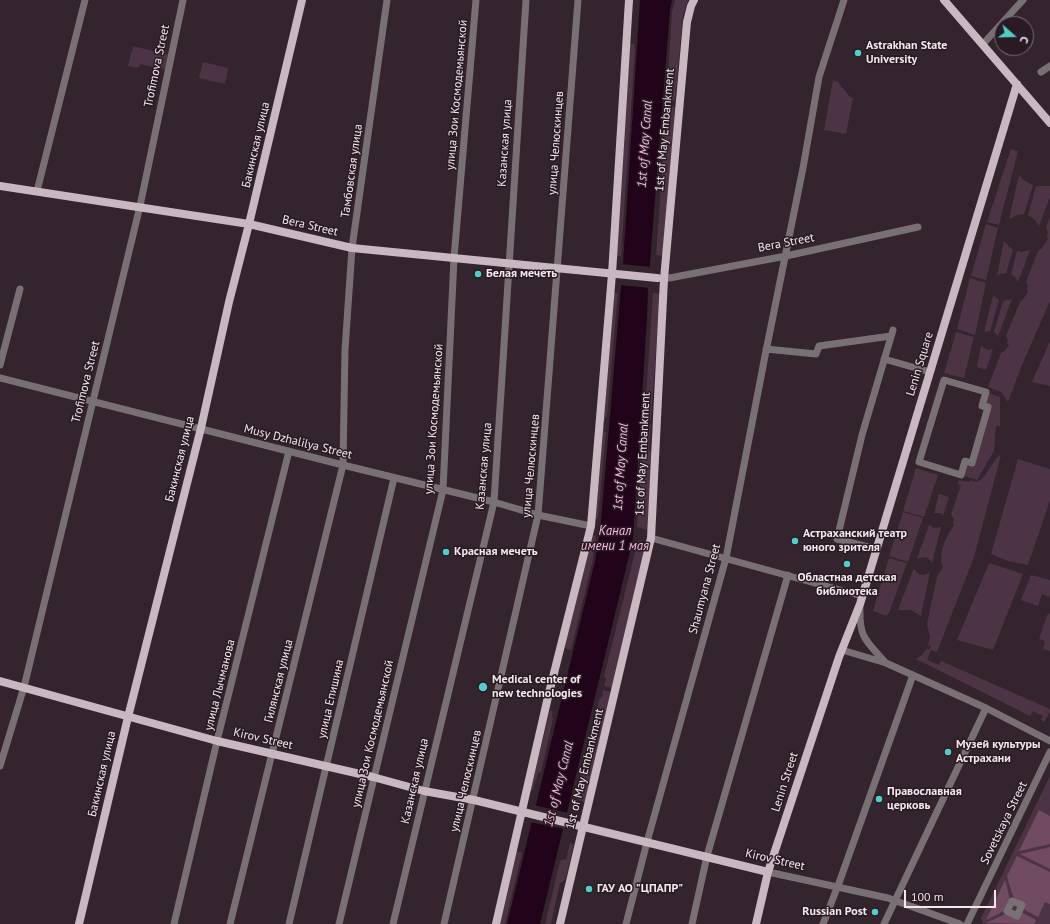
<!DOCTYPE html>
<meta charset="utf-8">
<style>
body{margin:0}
#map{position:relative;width:1050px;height:924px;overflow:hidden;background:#33242d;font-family:"PT Sans",sans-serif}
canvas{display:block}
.north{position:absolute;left:994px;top:16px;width:40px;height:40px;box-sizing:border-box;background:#291a23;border:1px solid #796c74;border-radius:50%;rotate:110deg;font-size:11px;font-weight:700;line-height:16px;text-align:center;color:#f2e8ee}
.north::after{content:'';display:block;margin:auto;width:14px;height:18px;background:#54cdc8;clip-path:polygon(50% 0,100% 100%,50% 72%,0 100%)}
.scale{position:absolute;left:904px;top:890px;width:92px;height:18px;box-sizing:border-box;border:2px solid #f2e8ee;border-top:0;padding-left:5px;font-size:12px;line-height:14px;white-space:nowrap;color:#f2e8ee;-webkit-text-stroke:3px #291a23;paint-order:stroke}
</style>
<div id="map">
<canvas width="1050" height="924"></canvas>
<div class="north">С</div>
<div class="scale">100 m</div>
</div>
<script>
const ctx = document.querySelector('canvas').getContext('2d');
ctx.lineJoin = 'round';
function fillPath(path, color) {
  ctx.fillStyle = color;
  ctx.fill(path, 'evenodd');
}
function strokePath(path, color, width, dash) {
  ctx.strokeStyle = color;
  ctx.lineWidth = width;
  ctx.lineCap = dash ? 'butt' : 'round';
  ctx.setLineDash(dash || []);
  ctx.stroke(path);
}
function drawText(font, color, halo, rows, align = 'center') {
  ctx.font = font + ' "PT Sans",sans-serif';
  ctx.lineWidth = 3;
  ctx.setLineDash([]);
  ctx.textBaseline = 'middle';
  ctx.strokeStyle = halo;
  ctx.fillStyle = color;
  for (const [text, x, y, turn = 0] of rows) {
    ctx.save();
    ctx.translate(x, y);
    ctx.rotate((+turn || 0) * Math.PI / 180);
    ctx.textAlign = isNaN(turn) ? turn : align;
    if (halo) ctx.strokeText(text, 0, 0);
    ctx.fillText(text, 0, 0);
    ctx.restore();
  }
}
fillPath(new Path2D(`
 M 675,0 L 688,0 L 683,15 L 675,101 L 670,101 L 670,93 L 667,90 L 672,12 Z
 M 630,44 L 634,44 L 635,50 L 621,256 L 615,256 Z
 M 133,46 L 169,55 L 166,70 L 140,64 L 138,68 L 128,66 Z
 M 203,62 L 228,68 L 225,84 L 199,78 Z
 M 833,80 L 838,82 L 850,97 L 853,98 L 846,134 L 824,130 Z
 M 669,106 L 675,107 L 663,256 L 656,255 L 666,117 L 669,114 Z
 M 1011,149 L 1018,151 L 999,225 L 987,222 Z
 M 1019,175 L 1025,181 L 1033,185 L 1024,214 L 1017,215 L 1009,219 Z
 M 1036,186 L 1050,186 L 1050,197 L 1039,226 L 1035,220 L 1028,215 Z
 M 1050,217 L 1050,301 L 1022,365 L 1008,402 L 1001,392 L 988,387 L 1001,353 L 1005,351 L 1009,345 L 1007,343 L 1008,340 L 1006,336 L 1020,302 L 1024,298 L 1028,292 L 1027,290 L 1028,286 L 1026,282 L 1038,251 L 1042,248 L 1048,239 L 1047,237 L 1048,232 L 1046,227 Z
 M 986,224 L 998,228 L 986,280 L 971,276 Z
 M 1004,241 L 1013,250 L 1006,273 L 997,275 Z
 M 1030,250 L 1018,282 L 1015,277 L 1011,274 L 1017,251 L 1022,252 Z
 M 970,278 L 986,283 L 975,335 L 957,329 Z
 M 612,293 L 618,293 L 607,417 L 605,418 L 605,421 L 602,421 Z
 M 653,293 L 662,294 L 660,333 L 657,338 L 651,420 L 646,420 L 647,413 L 645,411 Z
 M 993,295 L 999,300 L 990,331 L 984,332 Z
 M 1012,299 L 998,336 L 994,332 L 1003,301 Z
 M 956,332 L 974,337 L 964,378 L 944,373 Z
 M 1050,341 L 1050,386 L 1032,382 Z
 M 981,346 L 988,350 L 993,349 L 986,370 L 977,367 Z
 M 986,392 L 1000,397 L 1000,426 L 996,426 L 994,451 L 977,480 L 961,475 L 965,461 L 971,463 L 988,408 L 982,406 Z
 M 646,424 L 651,424 L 649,450 L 653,454 L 648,530 L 637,527 L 643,433 L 645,432 Z
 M 602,426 L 605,426 L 604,431 L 606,432 L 598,519 L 594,518 Z
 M 1001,455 L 974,557 L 937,652 L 931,650 L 927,660 L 939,665 L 941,661 L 1050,709 L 1050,712 L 1044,722 L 1041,720 L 1043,716 L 1033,711 L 1030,716 L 916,659 L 922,655 L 926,649 L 929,650 L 931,646 L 928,645 L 930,637 L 927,624 L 937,577 L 943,567 C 937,554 947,535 954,525 L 953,523 L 954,519 L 951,514 L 961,485 L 958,484 L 959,480 L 969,482 L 970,480 L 977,482 L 983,478 L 997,457 Z
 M 1018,459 L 1050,469 L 1050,500 L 1028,565 L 1008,561 L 991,554 Z
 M 916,468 L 938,475 L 924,517 L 903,511 Z
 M 939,494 L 949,497 L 943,516 L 940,513 L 934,513 Z
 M 903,512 L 923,518 L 908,562 L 889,556 Z
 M 929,525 L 934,528 L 941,527 L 932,563 C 929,557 924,556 917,559 Z
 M 592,535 L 596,536 L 593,559 L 571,650 L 567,649 L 564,646 Z
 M 638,541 L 643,542 L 642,549 L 645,550 L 612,688 L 604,686 L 606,679 L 604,676 Z
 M 889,558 L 907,563 L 889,613 L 886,616 L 873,611 Z
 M 989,563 L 1023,574 L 993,650 L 957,640 Z
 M 914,568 C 917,576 924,577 930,572 L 921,616 L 911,610 L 898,610 Z
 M 1031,575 L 1050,580 L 1050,594 L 1049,597 L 1042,594 L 1038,606 L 1021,600 Z
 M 1048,613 L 1050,614 L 1050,651 L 1043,649 L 1045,641 L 1039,639 Z
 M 603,690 L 611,692 L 585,802 L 579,800 C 576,793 581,787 579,780 L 599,700 L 602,697 Z
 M 550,711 L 553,711 L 552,715 L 553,719 L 541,772 L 538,773 L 533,789 L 530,792 Z
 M 1050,776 L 1050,924 L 983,924 L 981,918 Z
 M 570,843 L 574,844 L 565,880 L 560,883 L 551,924 L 545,924 L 560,861 L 563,859 L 566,860 Z
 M 516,851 L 522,853 L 505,924 L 498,924 Z`), '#4d3444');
fillPath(new Path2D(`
 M 1039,810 L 1050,816 L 1050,844 L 1019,851 Z
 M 1050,847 L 1050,869 L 1020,854 Z
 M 1017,856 L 1050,872 L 1050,904 L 1045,902 L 1038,917 C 1014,905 1014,901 1007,876 Z
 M 1005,880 C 1013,909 1012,907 986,920 Z
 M 1021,912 L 1036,920 L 1034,924 L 986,923 L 1007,913 Z`), '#704b62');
fillPath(new Path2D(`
 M 640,0 L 672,0 L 670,10 L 648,288 L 647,318 L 633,538 L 630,552 L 540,924 L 507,924 L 595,561 L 600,532 L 623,264 Z`), '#210419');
fillPath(new Path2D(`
 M 621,264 L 652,267 L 650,288 L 619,285 Z
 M 533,805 L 569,813 L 565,829 L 529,822 Z`), '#33242d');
strokePath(new Path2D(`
 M 983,44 L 1023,0
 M 1041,72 L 1050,66
 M 37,191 L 85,0
 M 660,278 L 664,279 L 786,256 L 918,227
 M 766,349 L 816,354 L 819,346 L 891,336
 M 884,359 L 930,372
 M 0,365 L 20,289
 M 0,378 L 343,465 L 494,502 L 538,515 L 591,526
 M 944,380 L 986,392 L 982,406 L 988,407 L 972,463 L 965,461 L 961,475 L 919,462 Z
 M 651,538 L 862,596
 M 876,549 L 837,539 L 862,435 L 893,330
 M 860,607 C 859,637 865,640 885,662
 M 842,650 L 886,663 L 986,708 L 1050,741
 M 0,766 L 24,687 L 140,206 L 183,0
 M 768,872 L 888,898 L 960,924
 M 1012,901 L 1022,905 L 1017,916 L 1007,911 Z
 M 174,924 L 217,741 L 289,451
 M 230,924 L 343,465 L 345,350 L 352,248 L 387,0
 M 289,924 L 394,478
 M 339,924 L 443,490 L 454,258 L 476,0
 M 393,924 L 494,502 L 526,0
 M 444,924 L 538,515 L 578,0
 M 626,924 L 647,842 L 726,558 L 765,356 L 803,168 L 819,77 L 844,0
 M 692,924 L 707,856 L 788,575
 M 823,924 L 839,883 L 913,675
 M 884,924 L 986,708
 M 967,924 L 1050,752`), '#797075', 7);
strokePath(new Path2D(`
 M 944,0 L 1050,123
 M 0,186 L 249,224 L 352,248 L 657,278
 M 0,681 L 217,741 L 373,777 L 424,791 L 474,800 L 768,872
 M 79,924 L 128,717 L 201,428 L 229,302 L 249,224 L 302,0
 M 496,924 L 548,697 L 591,526 L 612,274 L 629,0
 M 560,924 L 651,538 L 664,279 L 687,22 L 691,6 L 694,0
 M 756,924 L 768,872 L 839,657 L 860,604 L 1017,84`), '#c9b8c2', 8);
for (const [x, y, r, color] of [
 [858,53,4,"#54cdc8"],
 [478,274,4,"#54cdc8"],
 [795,541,4,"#54cdc8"],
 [446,552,4,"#54cdc8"],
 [847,564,4,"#54cdc8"],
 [483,687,5,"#54cdc8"],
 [948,752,4,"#54cdc8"],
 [879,799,4,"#54cdc8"],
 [589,889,4,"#54cdc8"],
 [875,912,4,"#54cdc8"]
]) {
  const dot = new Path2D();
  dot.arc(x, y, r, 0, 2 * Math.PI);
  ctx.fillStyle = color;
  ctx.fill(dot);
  strokePath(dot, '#291a23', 1.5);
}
drawText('bold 12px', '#f2e8ee', '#291a23', [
 ["Astrakhan State",866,46],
 ["University",866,60],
 ["Белая мечеть",486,274],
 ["Астраханский театр",803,534],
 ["юного зрителя",803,548],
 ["Красная мечеть",454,552],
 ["Областная детская",847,578,"center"],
 ["библиотека",847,592,"center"],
 ["Medical center of",492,680],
 ["new technologies",492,694],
 ["Музей культуры",956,745],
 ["Астрахани",956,759],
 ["Православная",887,792],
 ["церковь",887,806],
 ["ГАУ АО \"ЦПАПР\"",597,889],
 ["Russian Post",867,912,"right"]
], 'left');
drawText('12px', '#f2e8ee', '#291a23', [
 ["Trofimova Street",157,66,-78],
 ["улица Зои Космодемьянской",457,95,-85],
 ["1st of May Embankment",665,130,-85],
 ["Казанская улица",505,143,-86],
 ["улица Челюскинцев",556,143,-86],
 ["Бакинская улица",256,145,-77],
 ["Тамбовская улица",352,171,-82],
 ["Bera Street",310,226,13],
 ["Bera Street",786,243,-11],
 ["Lenin Square",920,364,-73],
 ["Trofimova Street",86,382,-76],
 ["улица Зои Космодемьянской",434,419,-86],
 ["Musy Dzhalilya Street",298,442,14],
 ["1st of May Embankment",643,454,-87],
 ["Бакинская улица",180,459,-76],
 ["Казанская улица",484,466,-85],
 ["улица Челюскинцев",531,466,-85],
 ["Shaumyana Street",705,589,-75],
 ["Гилянская улица",279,681,-76],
 ["улица Лычманова",220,685,-76],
 ["улица Епишина",331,699,-77],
 ["улица Зои Космодемьянской",373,734,-77],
 ["Kirov Street",263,739,13],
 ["1st of May Embankment",585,769,-76],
 ["Бакинская улица",102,774,-77],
 ["Казанская улица",415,781,-77],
 ["улица Челюскинцев",466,781,-77],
 ["Lenin Street",785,782,-72],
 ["Sovetskaya Street",1004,823,-64],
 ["Kirov Street",775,860,13]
]);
drawText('italic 13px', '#f6b5de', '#291a23', [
 ["1st of May Canal",645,144,-86],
 ["1st of May Canal",621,467,-86],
 ["Канал",615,531],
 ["имени 1 мая",615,546],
 ["1st of May Canal",559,784,-76]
]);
</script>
